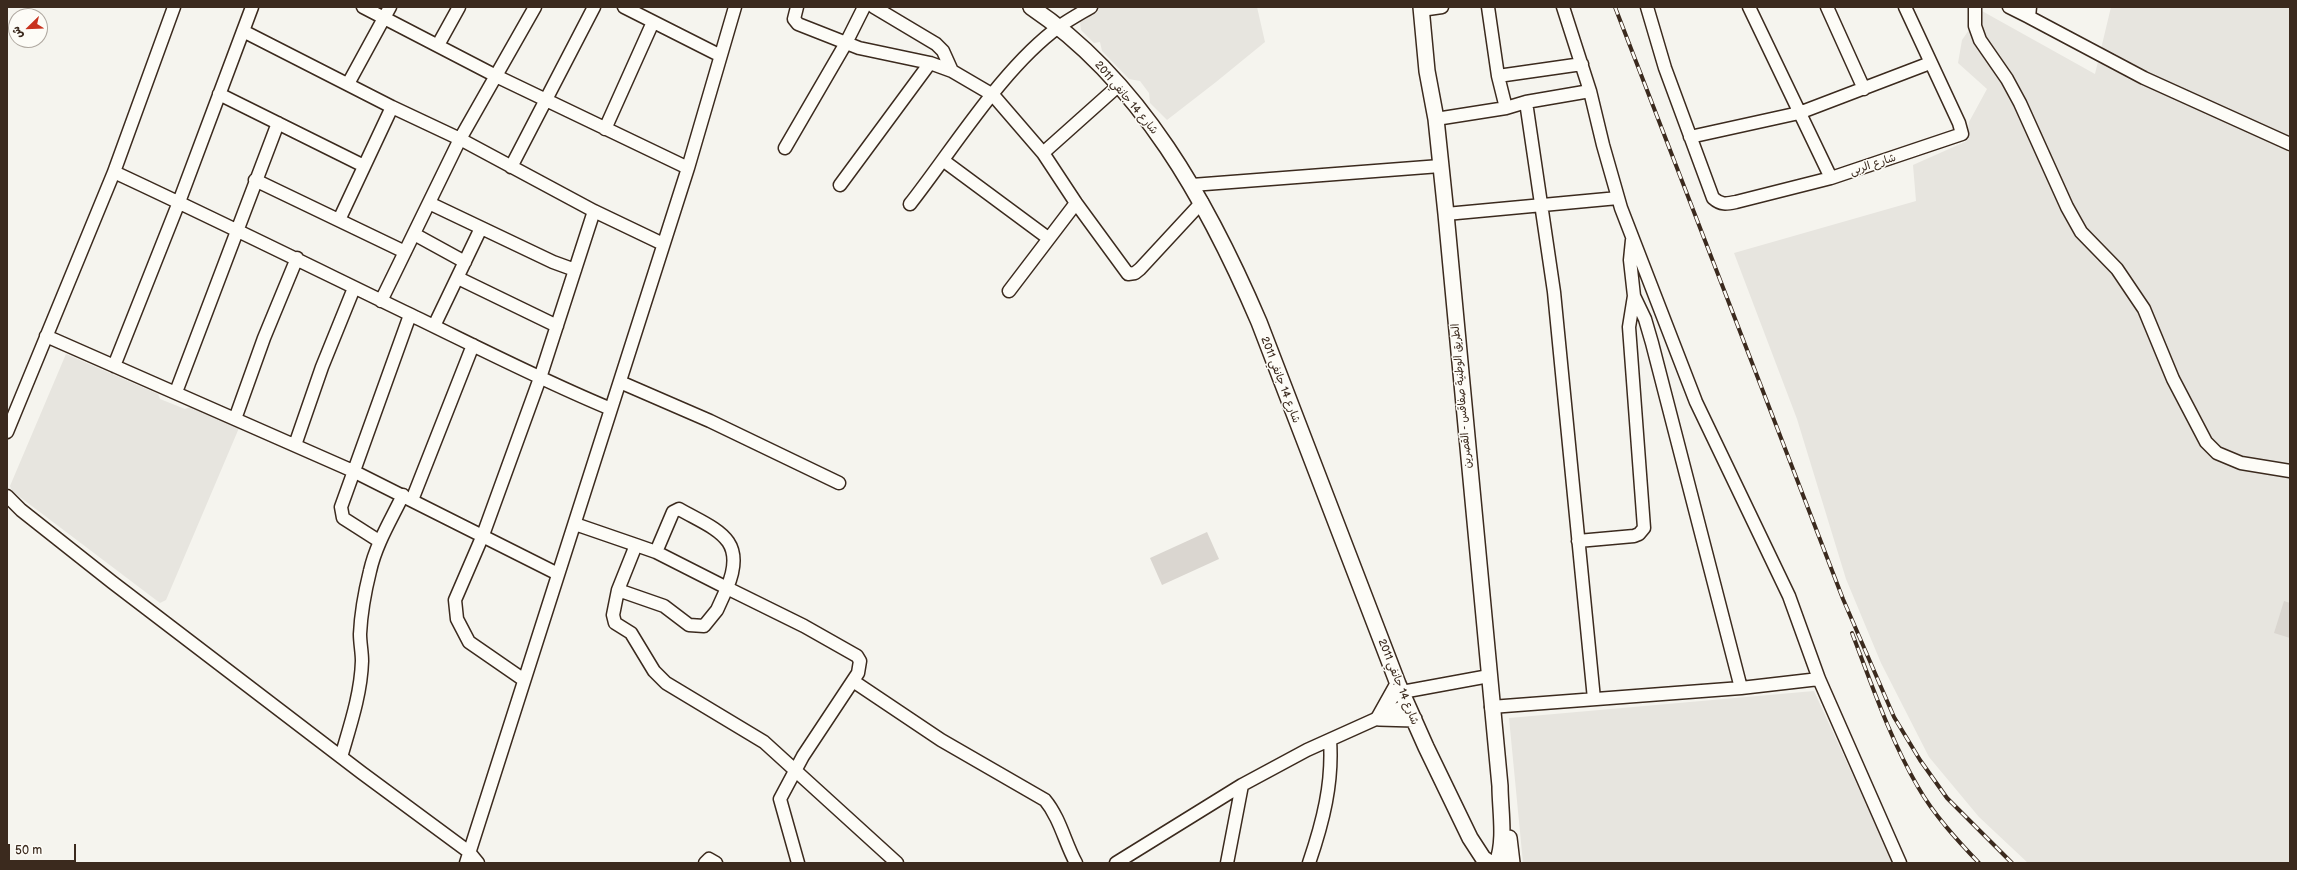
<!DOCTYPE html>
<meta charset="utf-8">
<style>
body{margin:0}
#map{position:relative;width:2297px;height:870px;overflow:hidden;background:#f5f4ee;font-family:"Balsamiq Sans","Playpen Sans Arabic",sans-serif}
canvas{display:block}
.frame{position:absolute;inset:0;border:8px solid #3b2a1e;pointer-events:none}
.north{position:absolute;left:8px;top:8px;width:40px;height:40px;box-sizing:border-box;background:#fdfcf7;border:1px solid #afa8a0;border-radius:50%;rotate:247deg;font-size:11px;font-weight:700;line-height:16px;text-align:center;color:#3b2a1e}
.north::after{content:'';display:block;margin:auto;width:14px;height:18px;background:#c8321e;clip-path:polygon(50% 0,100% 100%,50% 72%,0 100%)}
.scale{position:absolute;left:8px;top:844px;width:68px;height:18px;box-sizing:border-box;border:2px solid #3b2a1e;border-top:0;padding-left:5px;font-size:12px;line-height:14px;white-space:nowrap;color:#3b2a1e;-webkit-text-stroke:3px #fdfcf7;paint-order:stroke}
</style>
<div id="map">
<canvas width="2297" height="870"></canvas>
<div class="frame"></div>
<div class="north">ش</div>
<div class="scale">50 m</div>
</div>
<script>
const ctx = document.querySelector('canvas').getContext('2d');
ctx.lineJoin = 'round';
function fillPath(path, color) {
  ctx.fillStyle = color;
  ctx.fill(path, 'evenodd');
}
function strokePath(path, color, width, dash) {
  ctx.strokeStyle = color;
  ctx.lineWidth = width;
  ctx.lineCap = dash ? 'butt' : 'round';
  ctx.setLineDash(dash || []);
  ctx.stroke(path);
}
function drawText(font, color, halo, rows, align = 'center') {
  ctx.font = font + ' "Balsamiq Sans","Playpen Sans Arabic",sans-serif';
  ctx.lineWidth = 3;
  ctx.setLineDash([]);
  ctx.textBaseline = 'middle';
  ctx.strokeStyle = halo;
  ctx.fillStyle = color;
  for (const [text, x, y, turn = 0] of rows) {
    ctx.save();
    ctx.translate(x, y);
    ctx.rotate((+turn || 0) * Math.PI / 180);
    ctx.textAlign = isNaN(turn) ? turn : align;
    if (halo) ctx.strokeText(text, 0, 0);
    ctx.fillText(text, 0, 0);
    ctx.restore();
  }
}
fillPath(new Path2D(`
 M 1100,7 L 1257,7 L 1265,42 L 1216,82 L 1167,120 L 1150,103 L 1149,93 L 1140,81 L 1129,79 L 1102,51 L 1100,42 L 1094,43 L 1081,30 L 1080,22 Z
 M 2111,7 L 2290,7 L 2290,863 L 2028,863 L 1979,817 L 1929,757 L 1881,663 L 1846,579 L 1797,419 L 1734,253 L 1916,201 L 1913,165 L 1967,141 L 1969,122 L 1987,89 L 1958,63 L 1962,40 L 1982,11 L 2095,74 Z
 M 66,354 L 158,394 L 160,399 L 185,409 L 190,407 L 239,428 L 166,600 L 160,603 L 12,491 L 10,486 Z
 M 1814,691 L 1893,863 L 1523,863 L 1509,718 Z`), '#e7e5df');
fillPath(new Path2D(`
 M 1207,532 L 1219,559 L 1162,585 L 1150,558 Z
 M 2284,601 L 2290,603 L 2290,638 L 2274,633 Z`), '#dad6d0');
const minor = new Path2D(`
 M 363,7 L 496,76 L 688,168
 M 624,7 L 719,55
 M 797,7 L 794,19 L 798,24 L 859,48 L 930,63 L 952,71 L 993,95 L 1043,153 L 1076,203 L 1128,274 L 1135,273 L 1140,269 L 1202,202
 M 874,7 L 936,44 L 943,51 L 952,71
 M 1488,7 L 1498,76 L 1506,108
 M 1563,7 L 1590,91 L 1603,145 L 1621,208 L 1696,402 L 1789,596 L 1819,679 L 1900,863
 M 1647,7 L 1665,68 L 1713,198 C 1721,205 1726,204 1736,202 L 1831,178
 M 1749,7 L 1831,178 L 1962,134 L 1959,123 L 1905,7
 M 1827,7 L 1864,89
 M 1975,7 L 1975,26 L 1980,40 L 2007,79 L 2020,103 L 2067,207 L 2081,232 L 2117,269 L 2144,309 L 2173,379 L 2206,442 L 2217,453 L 2241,463 L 2290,471
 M 2009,7 L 2029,17
 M 2030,7 L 2029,17 L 2144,78 L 2290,144
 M 1421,10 L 1442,7
 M 243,31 L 392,107 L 460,139 L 594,211 L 663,244
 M 438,45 L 459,7
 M 1498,76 L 1582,64
 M 348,84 L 390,7
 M 219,94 L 364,166
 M 1526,102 L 1590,91
 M 1436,119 L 1506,108 L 1526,102 L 1554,292 L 1594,699
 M 605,129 L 653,22
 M 1690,137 L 1799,113 L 1930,63
 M 785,148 L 846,43 L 864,7
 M 1043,153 L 1118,86
 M 944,161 L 1048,238
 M 511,167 L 594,7
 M 114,172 C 213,218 312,267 411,315 C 477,347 543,381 611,409
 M 255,180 L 405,252
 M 840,185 L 930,63
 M 1192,185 L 1440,166
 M 429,203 L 553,262 L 575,270
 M 910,204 C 954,148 1003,67 1060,26 C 1070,19 1081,13 1091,7
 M 1446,214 L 1618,198
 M 339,220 L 392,107
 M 414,234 L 465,262
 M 1632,240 L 1630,260 L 1634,296 L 1645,319 L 1652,343 L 1741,688
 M 458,278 L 557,326
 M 1009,291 L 1076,203
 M 381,301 L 460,139 L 535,7
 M 434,326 L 481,228
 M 46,336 L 353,471 L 558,574
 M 114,366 L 179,202 L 252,7
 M 620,382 L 710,421 L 839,483
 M 176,392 L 278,123
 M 235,419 L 264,338 L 297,258
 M 7,432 L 114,172 L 174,7
 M 295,445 L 322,367 L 354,288
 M 7,496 L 21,510 L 112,582 L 362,773 L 469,852 L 478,863
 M 412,500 L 473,345
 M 575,524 L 636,545 L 618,590 L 664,606 L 689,625 L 704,626 L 717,610 L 727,588 L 656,552 L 636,545
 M 379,541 L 343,518 L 341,507 L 410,315
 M 1578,541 L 1634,536 L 1639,534 L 1644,528 L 1629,327 L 1634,296
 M 656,552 L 673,512 L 679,509 C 716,530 748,538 727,588 L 804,626 L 857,656 L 860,661 L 858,673 L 803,756 L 780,799 L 798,863
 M 618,590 L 613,615 L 615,623 L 631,633 L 654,671 L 666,683 L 764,742 L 897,863
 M 524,680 L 469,642 L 457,619 L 455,600 L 483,535 L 540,378 L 594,211
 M 853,681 L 941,740 L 1045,800 C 1060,818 1065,843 1076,863
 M 1402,692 L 1489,676
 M 1491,707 L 1741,688 L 1819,679
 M 341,757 C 350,726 361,694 362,661 C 362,652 360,643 360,634 C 361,613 365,591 370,571 C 376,544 391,520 403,495
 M 466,863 L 688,168 L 735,7
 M 705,863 L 709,859 L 716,863
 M 1116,863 L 1242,785 L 1307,750 L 1407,705
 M 1227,863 L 1242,785
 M 1309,863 C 1323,822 1333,783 1330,740`);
const major = new Path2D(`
 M 1031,7 C 1141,81 1208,203 1259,322 L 1398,684 L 1426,747 L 1470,838 L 1483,858 L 1490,863
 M 1421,7 L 1427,71 L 1436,119 L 1446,214 L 1500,786 C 1500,810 1506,840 1497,863
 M 1398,684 L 1379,718 L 1414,719
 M 1509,838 L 1512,863`);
strokePath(minor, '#3b2a1e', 15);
strokePath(major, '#3b2a1e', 18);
strokePath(minor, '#fdfcf7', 12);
strokePath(major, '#fdfcf7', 15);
const rail = new Path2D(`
 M 1615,7 L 1843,599 L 1894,717 L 1920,760 L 1947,798 L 2012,863
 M 1852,633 C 1872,685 1890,739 1918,787 C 1934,815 1957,840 1979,863`);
strokePath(rail, '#3b2a1e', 4);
strokePath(rail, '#fdfcf7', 2.5, [8]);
drawText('11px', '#3b2a1e', '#fdfcf7', [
 ["شارع 14 جانفي 2011",1126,98,50],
 ["شارع الربى",1873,165,-18],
 ["شارع 14 جانفي 2011",1280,380,69],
 ["الطريق الوطنية صفاقس - القصرين",1462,396,-95],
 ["شارع 14 جانفي 2011",1398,682,68]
]);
</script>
